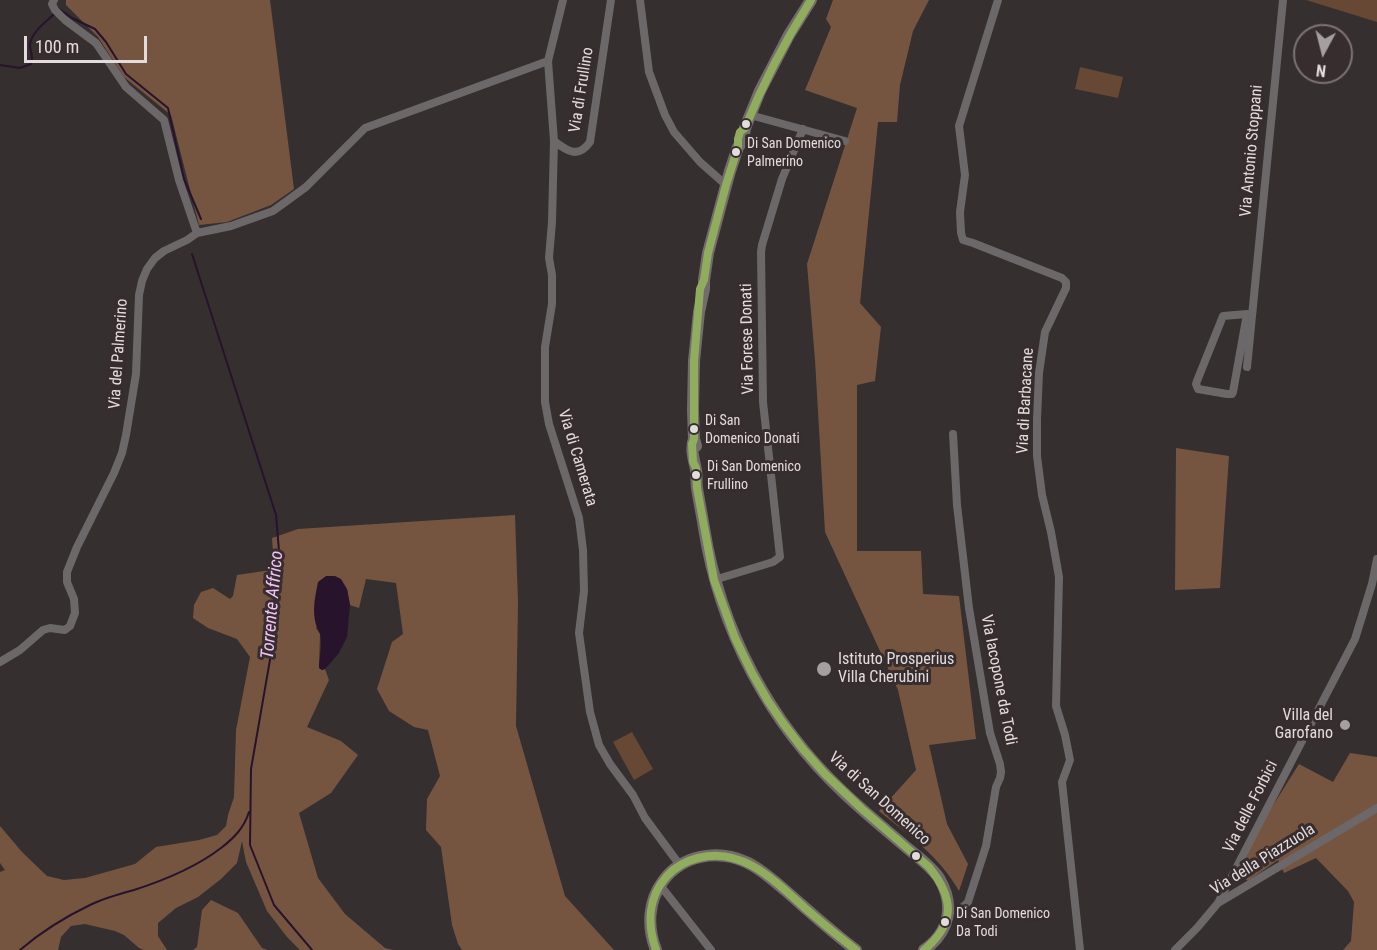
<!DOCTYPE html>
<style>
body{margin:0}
#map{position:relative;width:1377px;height:950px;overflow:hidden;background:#352f30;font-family:"Roboto Condensed",sans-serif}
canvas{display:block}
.north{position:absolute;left:1293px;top:24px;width:60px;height:60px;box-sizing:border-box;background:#372d2e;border:2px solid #7b7374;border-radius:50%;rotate:187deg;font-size:16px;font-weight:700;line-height:24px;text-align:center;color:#e2dcdc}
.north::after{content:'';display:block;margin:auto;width:21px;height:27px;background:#a59fa0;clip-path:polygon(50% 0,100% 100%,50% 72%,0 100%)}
.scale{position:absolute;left:24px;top:36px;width:123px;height:27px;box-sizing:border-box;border:3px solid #e2dcdc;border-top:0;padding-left:8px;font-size:18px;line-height:21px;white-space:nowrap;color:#e2dcdc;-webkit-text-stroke:4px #372d2e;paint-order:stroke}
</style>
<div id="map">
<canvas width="1377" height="950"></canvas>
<div class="north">N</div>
<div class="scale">100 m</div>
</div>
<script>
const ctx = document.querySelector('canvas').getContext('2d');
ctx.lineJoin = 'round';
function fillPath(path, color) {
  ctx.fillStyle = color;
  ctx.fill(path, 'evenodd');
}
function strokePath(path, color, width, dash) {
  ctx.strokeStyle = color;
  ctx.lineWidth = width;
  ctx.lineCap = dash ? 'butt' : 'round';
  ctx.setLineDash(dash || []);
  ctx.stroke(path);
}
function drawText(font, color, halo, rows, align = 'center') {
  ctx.font = font + ' "Roboto Condensed",sans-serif';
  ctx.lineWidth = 6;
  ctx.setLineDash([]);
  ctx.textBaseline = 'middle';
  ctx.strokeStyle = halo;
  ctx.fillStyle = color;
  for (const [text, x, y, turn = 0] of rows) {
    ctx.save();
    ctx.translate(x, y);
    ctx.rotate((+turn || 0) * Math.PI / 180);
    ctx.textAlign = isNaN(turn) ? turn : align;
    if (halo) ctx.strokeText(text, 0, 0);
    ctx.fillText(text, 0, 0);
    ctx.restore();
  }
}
fillPath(new Path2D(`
 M 1306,0 L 1377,0 L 1377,22 Z
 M 1080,67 L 1123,77 L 1118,98 L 1075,89 Z
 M 632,732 L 653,769 L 634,780 L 613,742 Z`), '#664834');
fillPath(new Path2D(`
 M 66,0 L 270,0 L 294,189 L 271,205 L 227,222 L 199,225 L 171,115 L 124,77 L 98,37 L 66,5 Z
 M 833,0 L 929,0 L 913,31 L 900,85 L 897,122 L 878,122 L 860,303 L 881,327 L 875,381 L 857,385 L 857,551 L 921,551 L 923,594 L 959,596 L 976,739 L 929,745 L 947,824 L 968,864 L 959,891 C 940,857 909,835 879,811 L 916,770 L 898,690 L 825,532 L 815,360 L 807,264 L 857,108 L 805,90 L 831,27 L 826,19 Z
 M 1176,448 L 1229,456 L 1220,588 L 1175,590 Z
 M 515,515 L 518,602 L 516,726 L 565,896 L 614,950 L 462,950 L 458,944 L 452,925 L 441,847 L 426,830 L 427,799 L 440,776 L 428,730 L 414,727 L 389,711 L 377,689 L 392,642 L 403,634 L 396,583 L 366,579 L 359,608 L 350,605 L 347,589 L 316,628 L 320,634 L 319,668 L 322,670 L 325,669 L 329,680 L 307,727 L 341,741 L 358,755 L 331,793 L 299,813 L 318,878 L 345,914 L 385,948 L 393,950 L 300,950 L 287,937 L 267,911 L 246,862 L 242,841 L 237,863 L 221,879 L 198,897 L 176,908 L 158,923 L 158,936 L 167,950 L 144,950 L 139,948 L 124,935 L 115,931 L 85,924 L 71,926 L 61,937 L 58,950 L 0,950 L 0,872 L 5,870 L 0,863 L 0,826 L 22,852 L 47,876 L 64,880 L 85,878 L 135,864 L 156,847 L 199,840 L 217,835 L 226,826 L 228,815 L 234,797 L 236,730 L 250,657 L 237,639 L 208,628 L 193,618 L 194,605 L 201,592 L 213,588 L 230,599 L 233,596 L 237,575 L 271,570 L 273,552 L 272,538 L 298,529 Z
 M 1350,753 L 1377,757 L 1377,950 L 1343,950 L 1351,941 L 1354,902 L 1348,891 L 1316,858 L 1284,873 L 1278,860 L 1248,881 L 1233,869 L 1299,764 L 1333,782 Z
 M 211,900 L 238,913 L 262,948 L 268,950 L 193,950 L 197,947 L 202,910 Z`), '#765540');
fillPath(new Path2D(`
 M 326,576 L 335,576 L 341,579 L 347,589 L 350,605 L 347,637 L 339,653 L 325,669 L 322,670 L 319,668 C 319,659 323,644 320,634 C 319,631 317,628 316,625 C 312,610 315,597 318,582 Z`), '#28132c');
strokePath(new Path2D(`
 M 59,9 L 72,18 L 95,29 L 106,42 L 126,74 L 168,108 L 184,179 L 201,219
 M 0,65 L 20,68 L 31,64 C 34,56 30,52 30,45 C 31,32 46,22 54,14
 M 192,254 L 276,515 L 279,551 L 274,608 L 275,631 L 251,769 L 250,845 L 274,905 L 312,950
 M 20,950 C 41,932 65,917 90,905 C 104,898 119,894 134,890 C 165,880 195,868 221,848 C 234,838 244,828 249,812`), '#28132c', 2);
strokePath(new Path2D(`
 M 54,0 L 52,4 L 55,10 L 65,20 L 96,43 L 126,87 L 164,120 L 179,180 L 197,233
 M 563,0 L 548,61 L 554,141 L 552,222 L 549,258 L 552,275 L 552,304 L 545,347 L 545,402 L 549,424 L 579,518 L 583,550 L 584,591 L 579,633 L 590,712 L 599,745 L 610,764 L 633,795 L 645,818 L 679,864
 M 640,0 L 649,72 L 665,115 L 674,132 L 700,162 L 726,185
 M 998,0 L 959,126 L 965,175 L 960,212 L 961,233 L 963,240 L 973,243 L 1062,278 L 1066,282 L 1066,288 L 1045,332 L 1039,373 L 1037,419 L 1037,456 L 1042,495 L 1051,532 L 1059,577 L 1056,706 L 1065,735 L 1070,760 L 1062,782 L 1080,950
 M 750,115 L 845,141
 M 554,141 C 567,151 578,159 590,142 L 611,0
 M 1247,314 L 1223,316 L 1197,381 L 1196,384 L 1198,389 L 1227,394 L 1232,394 L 1233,392 L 1247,314
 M 1247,367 L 1283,0
 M 714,580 L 773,562 L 780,557 L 763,402 L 761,252 L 762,245 L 782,179 L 803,129
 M 0,662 L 20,650 L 43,630 L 50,628 L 65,630 L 70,626 L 75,613 L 74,599 L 67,582 L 67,572 L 77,547 L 114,473 L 122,453 L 126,435 L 136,374 L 139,295 L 142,281 L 147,269 L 155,258 L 164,251 L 187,240 L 197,233 L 231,226 L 273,211 L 306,187 L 365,128 L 548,61
 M 660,885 L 711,950
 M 1218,903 L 1355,639 L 1372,584 L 1377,559
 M 947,911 C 957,911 962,909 968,902 L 986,846 L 996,787 L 1000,778 L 1001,772 L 1000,764 L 990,733 L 969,608 L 957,505 L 953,434
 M 1175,950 L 1197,928 L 1218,903 L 1377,808`), '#6c6768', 8);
strokePath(new Path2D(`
 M 694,439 C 690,449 694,459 696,470 C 697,476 696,482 697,488 C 699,501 702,515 704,528 C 720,629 769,723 844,793 C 864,812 885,829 906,847 C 917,856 931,866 939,878 C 955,905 950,932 924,950
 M 696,446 L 694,439 L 693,410 L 694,361 L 699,312 L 704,289 L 704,280 L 708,253 L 720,208 L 730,171 L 738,147 L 743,141 L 745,128 L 760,91 L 789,35 L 811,0
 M 656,950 C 647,927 648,901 663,881 C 682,855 717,849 746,862 C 760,868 774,881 786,891 C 809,911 832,932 856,950`), '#746c6c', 12);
strokePath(new Path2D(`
 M 811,0 C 785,41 763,83 745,128 L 740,132 L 738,139 L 738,147 L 726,185 L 708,253 L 704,280 L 700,289 L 694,361 L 694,439 L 692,444 L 693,462 L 696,468 L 697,488 L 714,580 L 735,638 L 752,673 L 768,701 L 783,723 L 802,748 L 825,774 L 862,809 L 929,867 C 954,898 956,923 924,950
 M 656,950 C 647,924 648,897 667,876 C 675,867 686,861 698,858 C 743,846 776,882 806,909 C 822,923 839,937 856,950`), '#90ad5d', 8);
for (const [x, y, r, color] of [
 [746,124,5,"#e2dcdc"],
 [736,152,5,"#e2dcdc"],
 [694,429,5,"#e2dcdc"],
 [696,475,5,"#e2dcdc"],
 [824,669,8,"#a59fa0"],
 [1345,725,6,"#a59fa0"],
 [916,856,5,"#e2dcdc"],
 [945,922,5,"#e2dcdc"]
]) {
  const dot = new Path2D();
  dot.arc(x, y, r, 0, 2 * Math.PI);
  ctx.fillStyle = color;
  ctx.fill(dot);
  strokePath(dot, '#372d2e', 2);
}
drawText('14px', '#e2dcdc', '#372d2e', [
 ["Di San Domenico",747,144],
 ["Palmerino",747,162],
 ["Di San",705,421],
 ["Domenico Donati",705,439],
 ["Di San Domenico",707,467],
 ["Frullino",707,485],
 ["Di San Domenico",956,914],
 ["Da Todi",956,932]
], 'left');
drawText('16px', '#e2dcdc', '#372d2e', [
 ["Via di Frullino",582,90,-81],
 ["Via Antonio Stoppani",1252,151,-85],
 ["Via Forese Donati",748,339,-91],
 ["Via del Palmerino",119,354,-86],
 ["Via di Barbacane",1026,401,-87],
 ["Via di Camerata",577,458,73],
 ["Via Iacopone da Todi",998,680,79],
 ["Via di San Domenico",879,799,42],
 ["Via delle Forbici",1251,807,-63],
 ["Via della Piazzuola",1263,860,-32]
]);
drawText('16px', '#e2dcdc', '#372d2e', [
 ["Istituto Prosperius",838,660],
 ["Villa Cherubini",838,678],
 ["Villa del",1333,716,"right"],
 ["Garofano",1333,734,"right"]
], 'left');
drawText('italic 18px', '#f2c4fb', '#372d2e', [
 ["Torrente Affrico",273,605,-85]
]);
</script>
